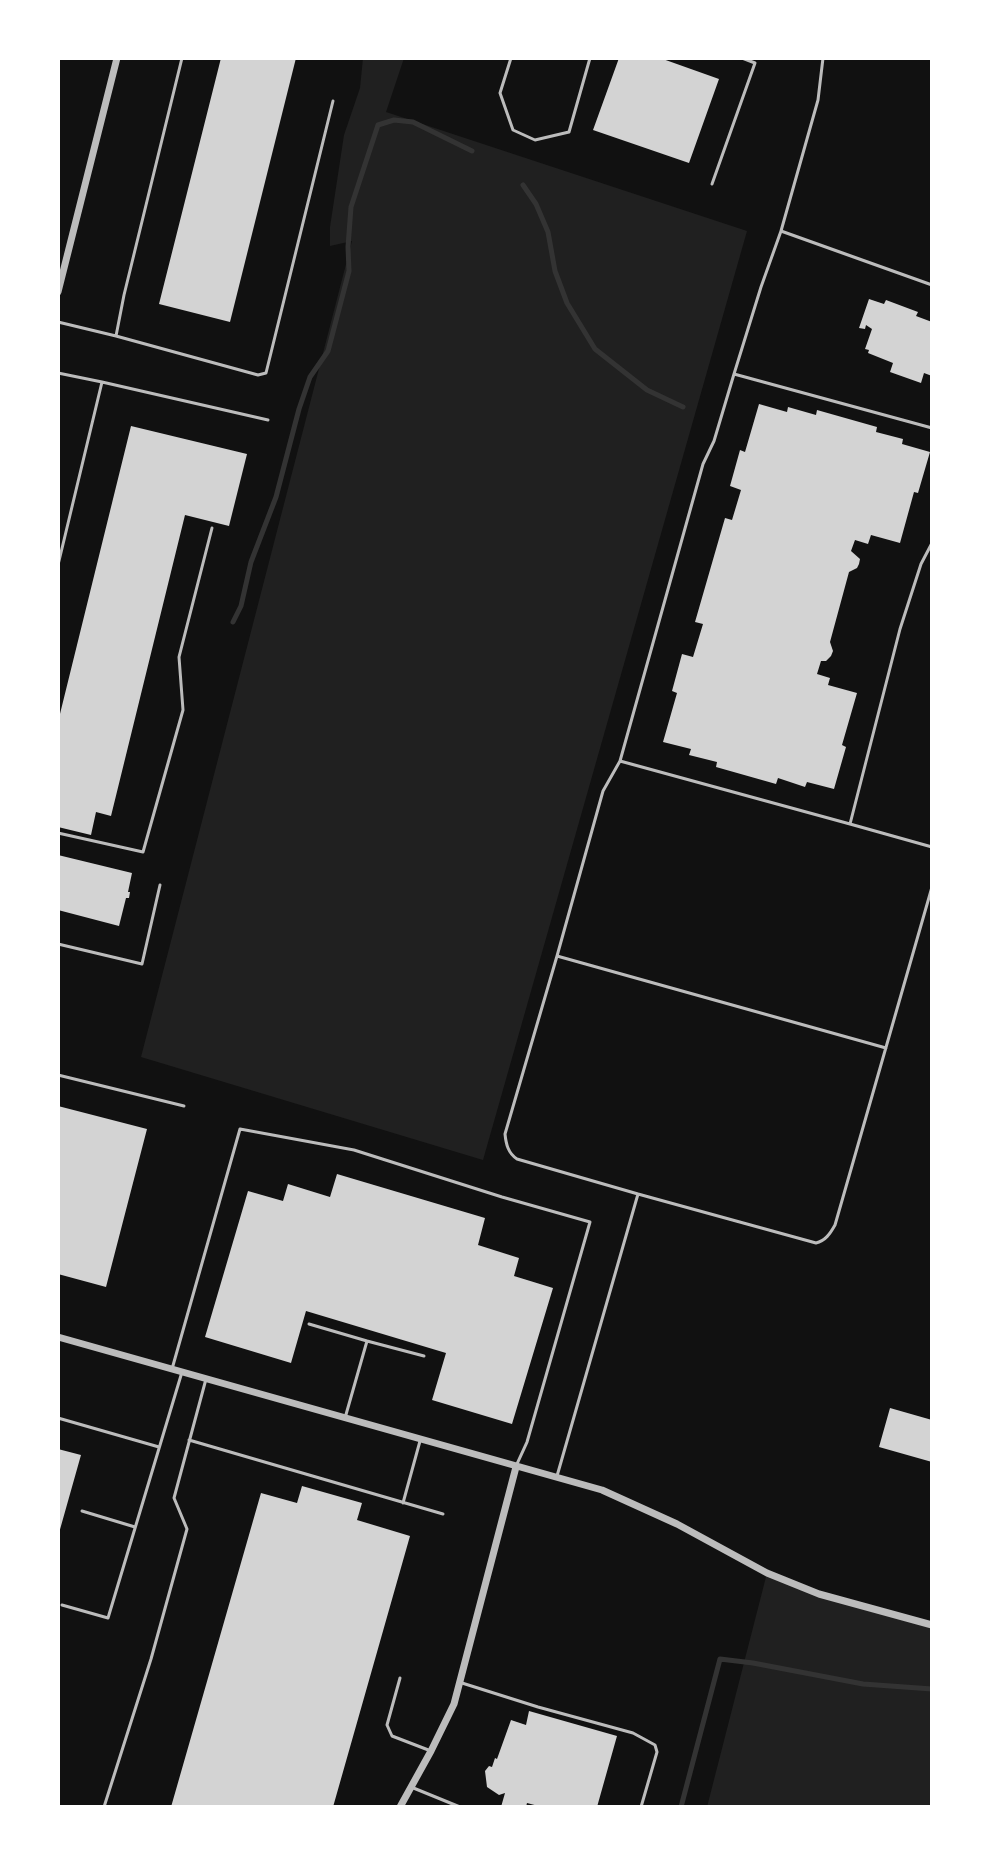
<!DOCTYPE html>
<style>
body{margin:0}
#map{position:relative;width:990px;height:1865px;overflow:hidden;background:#111;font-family:Bitter,serif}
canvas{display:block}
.frame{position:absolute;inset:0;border:60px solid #fff;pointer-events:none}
</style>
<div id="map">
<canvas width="990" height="1865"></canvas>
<div class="frame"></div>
</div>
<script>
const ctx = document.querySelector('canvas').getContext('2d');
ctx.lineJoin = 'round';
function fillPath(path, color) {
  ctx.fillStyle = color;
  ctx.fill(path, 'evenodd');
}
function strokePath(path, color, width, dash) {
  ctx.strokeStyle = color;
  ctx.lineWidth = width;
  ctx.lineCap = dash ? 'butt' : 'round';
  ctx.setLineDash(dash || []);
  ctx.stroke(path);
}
fillPath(new Path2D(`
 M 363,58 L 404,58 L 386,112 L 747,231 L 483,1160 L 141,1057 L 352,241 L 330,246 L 330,227 L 344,135 L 360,88 Z
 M 767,1573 L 819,1594 L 932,1625 L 932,1807 L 707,1807 Z`), '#202020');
strokePath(new Path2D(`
 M 523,185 L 536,204 L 548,232 L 555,271 L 567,303 L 595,349 L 647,390 L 683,407
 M 233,622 L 241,606 L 251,562 L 276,497 L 299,409 L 310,377 L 328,351 L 349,271 L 348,247 L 351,207 L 378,125 L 394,120 L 413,122 L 472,151
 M 681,1807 L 720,1659 L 753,1663 L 863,1684 L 932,1689`), '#333', 5);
fillPath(new Path2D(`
 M 221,58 L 296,58 L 230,322 L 159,304 Z
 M 619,58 L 660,58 L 719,79 L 689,163 L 593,130 Z
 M 869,299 L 884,304 L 886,300 L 918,312 L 916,316 L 932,322 L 932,376 L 924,373 L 921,383 L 890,372 L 893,363 L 868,353 L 869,350 L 865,349 L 872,329 L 866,325 L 865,329 L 859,328 Z
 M 759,404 L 787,412 L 788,407 L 816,415 L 817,410 L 877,427 L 876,432 L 903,439 L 902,444 L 930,452 L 918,493 L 914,492 L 900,543 L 871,535 L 868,544 L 855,540 L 851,551 L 860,559 L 859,564 L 857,568 L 849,572 L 830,642 L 833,651 L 831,656 L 826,661 L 821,661 L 817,674 L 830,678 L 828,685 L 857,693 L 842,745 L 846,747 L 834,789 L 807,782 L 805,787 L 778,778 L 776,784 L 716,767 L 717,762 L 689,755 L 691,749 L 663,742 L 677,693 L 672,691 L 682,654 L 693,657 L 703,624 L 695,622 L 725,518 L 732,520 L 741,490 L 730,486 L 740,450 L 745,452 Z
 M 131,426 L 247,454 L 229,526 L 185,515 L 111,816 L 96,812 L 91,835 L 58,827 L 58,722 Z
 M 58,855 L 132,873 L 128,892 L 130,892 L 129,898 L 126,898 L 119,926 L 58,910 Z
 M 58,1106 L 147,1129 L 106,1287 L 58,1274 Z
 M 337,1174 L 485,1218 L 478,1245 L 519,1258 L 514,1276 L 553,1288 L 512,1424 L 432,1400 L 446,1353 L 306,1311 L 291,1363 L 205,1337 L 248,1191 L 283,1201 L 288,1184 L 330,1197 Z
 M 890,1408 L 932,1420 L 932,1462 L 879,1447 Z
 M 58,1449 L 81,1455 L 59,1533 L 58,1533 Z
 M 302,1486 L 362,1503 L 357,1520 L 410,1536 L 333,1807 L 171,1807 L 261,1493 L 297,1503 Z
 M 529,1711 L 617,1736 L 597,1807 L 542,1807 L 527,1803 L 526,1807 L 501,1807 L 505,1793 L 499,1795 L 487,1787 L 485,1771 L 489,1766 L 492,1767 L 495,1758 L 497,1759 L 511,1720 L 526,1725 Z`), '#d3d3d3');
strokePath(new Path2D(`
 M 182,58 L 124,295 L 116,336 L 258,375 L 266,373 L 333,101
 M 511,58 L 500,93 L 513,130 L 535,140 L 569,132 L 590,58
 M 823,58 L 818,100 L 781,231 L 932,285
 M 712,184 L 755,63 L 742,58
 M 781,231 L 761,287 L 734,374 L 932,428
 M 58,322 L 116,336
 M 58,373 L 102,382
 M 932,543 L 921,564 L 900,629 L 850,824 L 932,847
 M 58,565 L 102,382 L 268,420
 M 620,761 L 703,464 L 714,441 L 734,374
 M 58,833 L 143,852 L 183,710 L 179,657 L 212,528
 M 58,944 L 142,964 L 160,885
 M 557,956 L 603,791 L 620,761 L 850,824
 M 58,1075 L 184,1106
 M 638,1194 L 517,1159 C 508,1153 506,1144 505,1134 L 557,956 L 886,1048
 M 309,1324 L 367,1341
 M 172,1369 L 240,1129 L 354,1150 L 502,1197 L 590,1222 L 527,1442 L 516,1466
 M 58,1418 L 159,1447
 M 345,1418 L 367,1341 L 424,1356
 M 189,1440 L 443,1514
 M 557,1476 L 638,1194 L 816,1243 C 825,1241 830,1234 835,1225 L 932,887
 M 403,1503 L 420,1441
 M 82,1511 L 135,1527
 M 62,1605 L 108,1618 L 182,1372
 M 400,1678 L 387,1725 L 392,1736 L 431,1751
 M 462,1683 L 538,1707 L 633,1733 L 655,1745 L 657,1752 L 641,1807
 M 411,1787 L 460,1807
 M 104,1807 L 151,1659 L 187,1529 L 174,1498 L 206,1379`), '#bcbcbc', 3);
strokePath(new Path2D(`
 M 58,292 L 117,58
 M 58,1337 L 602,1490 L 677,1524 L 767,1573 L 819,1594 L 932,1625
 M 400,1807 L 431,1751 L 454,1704 L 516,1467`), '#bcbcbc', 7);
</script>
